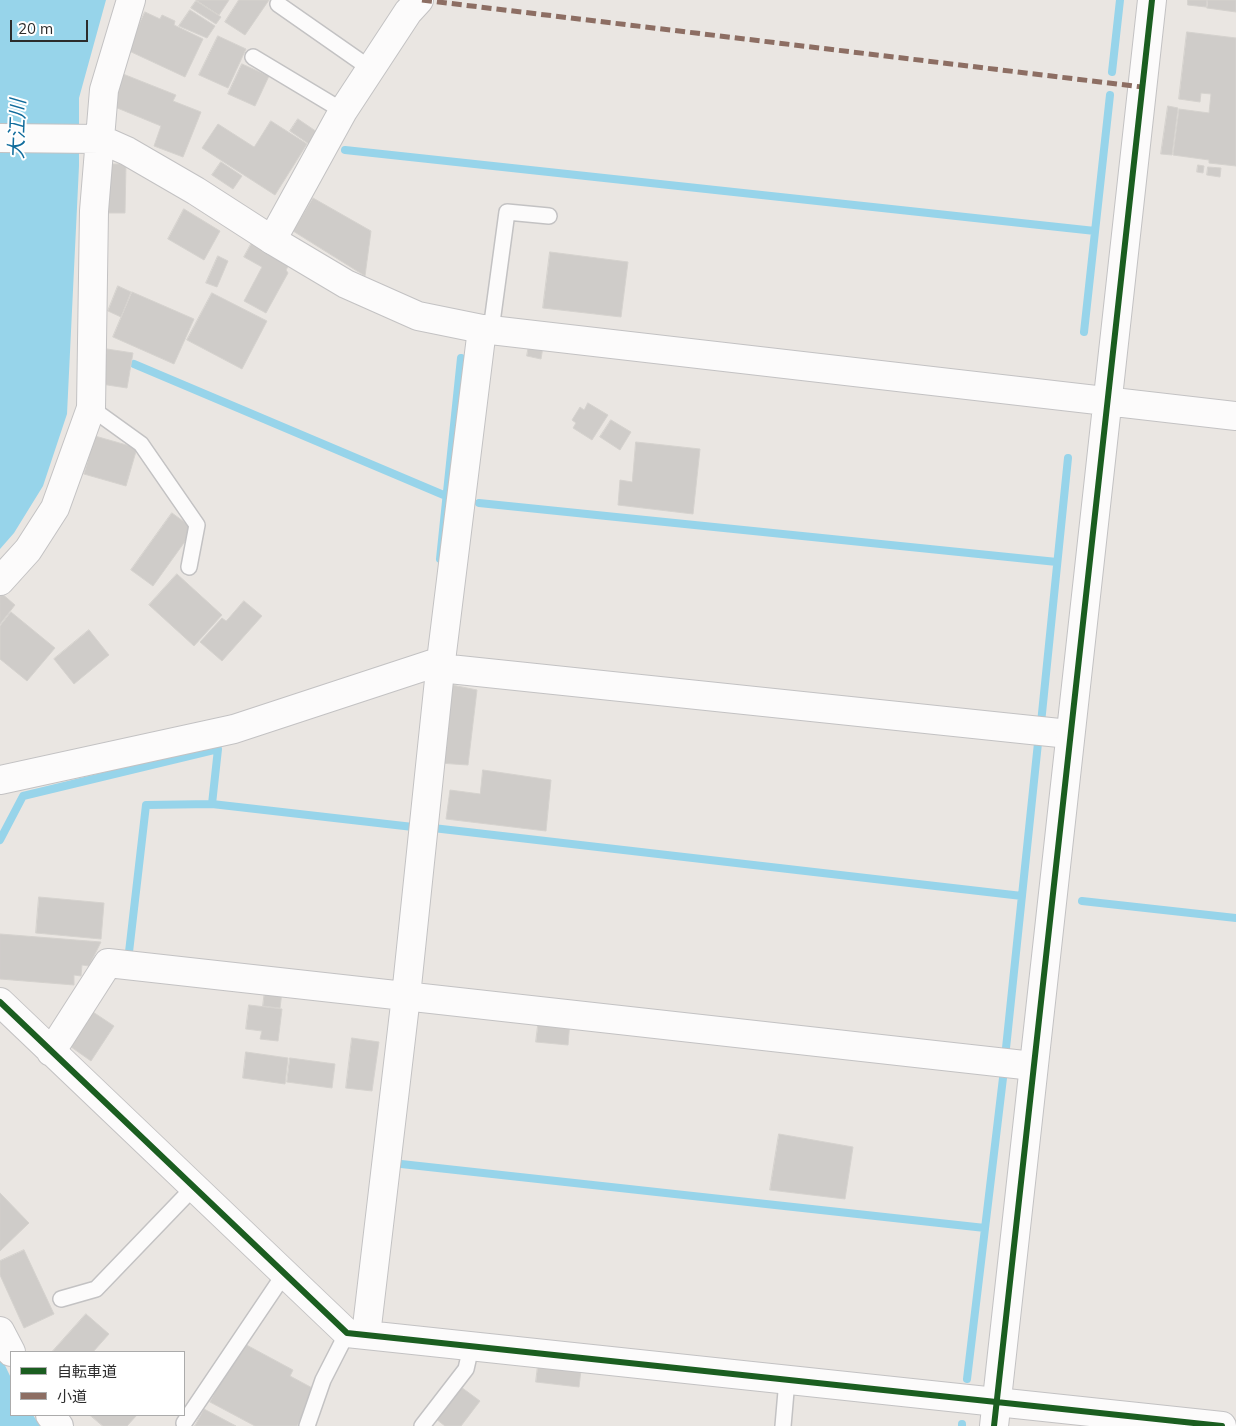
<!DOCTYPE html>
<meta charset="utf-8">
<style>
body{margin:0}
#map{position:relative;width:1236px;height:1426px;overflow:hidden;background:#eae6e2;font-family:Mulish,"Noto Sans JP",sans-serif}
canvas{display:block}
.legend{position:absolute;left:10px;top:1351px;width:175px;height:65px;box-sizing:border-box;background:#fff;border:1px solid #ababab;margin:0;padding:6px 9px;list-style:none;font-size:15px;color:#2c2c2c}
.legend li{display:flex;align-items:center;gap:10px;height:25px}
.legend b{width:25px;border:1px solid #ababab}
.scale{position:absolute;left:10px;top:20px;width:78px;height:22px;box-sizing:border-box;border:2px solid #2c2c2c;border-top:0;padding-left:6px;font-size:15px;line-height:18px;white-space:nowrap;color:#2c2c2c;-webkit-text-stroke:4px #fff;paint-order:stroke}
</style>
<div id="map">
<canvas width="1236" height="1426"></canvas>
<ul class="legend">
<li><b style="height:6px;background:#1b5e20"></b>自転車道</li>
<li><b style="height:6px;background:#8d6e63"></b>小道</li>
</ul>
<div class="scale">20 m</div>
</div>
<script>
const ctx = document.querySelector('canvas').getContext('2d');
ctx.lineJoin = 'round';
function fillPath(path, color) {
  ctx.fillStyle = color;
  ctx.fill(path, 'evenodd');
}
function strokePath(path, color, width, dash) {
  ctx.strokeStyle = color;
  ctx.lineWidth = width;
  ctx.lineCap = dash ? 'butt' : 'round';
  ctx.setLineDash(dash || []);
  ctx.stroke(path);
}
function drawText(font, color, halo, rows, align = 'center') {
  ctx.font = font + ' Mulish,"Noto Sans JP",sans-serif';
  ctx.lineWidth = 4;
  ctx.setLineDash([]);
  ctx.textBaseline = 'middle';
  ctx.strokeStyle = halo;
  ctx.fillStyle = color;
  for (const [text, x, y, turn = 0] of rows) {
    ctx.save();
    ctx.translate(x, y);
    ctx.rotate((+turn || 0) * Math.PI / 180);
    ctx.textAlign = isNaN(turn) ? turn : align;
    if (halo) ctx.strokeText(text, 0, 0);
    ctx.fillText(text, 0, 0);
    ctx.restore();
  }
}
fillPath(new Path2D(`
 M 0,0 L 106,0 L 79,98 L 79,166 L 67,414 L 43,486 L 14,533 L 0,549 Z
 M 0,1355 L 11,1378 L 11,1415 L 33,1415 L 40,1426 L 0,1426 Z`), '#97d4ea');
strokePath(new Path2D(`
 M 1112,72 L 1120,0
 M 345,150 L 1095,231
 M 1084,332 L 1110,95
 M 134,364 L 446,496
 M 479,503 L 1057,562
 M 440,559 L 461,358
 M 1041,723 L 1068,458
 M 433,828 L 1022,896
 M 0,840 L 23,796 L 218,749 L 212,804
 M 1082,901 L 1236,918
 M 129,952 L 146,805 L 212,804 L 413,827
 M 1006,1048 L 1038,743
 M 392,1163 L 985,1228
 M 967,1379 L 1003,1078
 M 962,1426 L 962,1424`), '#97d4ea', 8);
const building = new Path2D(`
 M 196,0 L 229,0 L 219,15 Z
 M 239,0 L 269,0 L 245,35 L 225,22 Z
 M 1188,0 L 1207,0 L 1206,7 L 1188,5 Z
 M 1208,0 L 1236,0 L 1236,12 L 1207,8 Z
 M 196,1 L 221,17 L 216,24 L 191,8 Z
 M 190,10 L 215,26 L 207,38 L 179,26 Z
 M 145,12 L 160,19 L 162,15 L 175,21 L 174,25 L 203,39 L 185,77 L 127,50 Z
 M 1187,32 L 1236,38 L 1236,166 L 1209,163 L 1209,160 L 1173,155 L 1179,109 L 1209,113 L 1211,94 L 1201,93 L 1200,102 L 1179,99 Z
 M 218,36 L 246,49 L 228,88 L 199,75 Z
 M 242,64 L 269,76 L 255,106 L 228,94 Z
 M 123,74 L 176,95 L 173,101 L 201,112 L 183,157 L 154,146 L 161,126 L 110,105 Z
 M 1168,106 L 1178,108 L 1172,155 L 1161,154 Z
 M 298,119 L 317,132 L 309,144 L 290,131 Z
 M 271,121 L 307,144 L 275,195 L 202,148 L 218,124 L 254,147 Z
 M 221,162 L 242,176 L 233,189 L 212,175 Z
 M 101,164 L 126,164 L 125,213 L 101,213 Z
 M 1198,165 L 1204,166 L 1203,173 L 1197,172 Z
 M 1208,167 L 1221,168 L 1220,177 L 1207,175 Z
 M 313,198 L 371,231 L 365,276 L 293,231 Z
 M 184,209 L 220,231 L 204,260 L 168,239 Z
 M 255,237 L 293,258 L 286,270 L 288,273 L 266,313 L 244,301 L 262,267 L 244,257 Z
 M 550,252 L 628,262 L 621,317 L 543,308 Z
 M 218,256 L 228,261 L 217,287 L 206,283 Z
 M 118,286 L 131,292 L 121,317 L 108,311 Z
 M 132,292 L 194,319 L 174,364 L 113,337 Z
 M 212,293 L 267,321 L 242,369 L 187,340 Z
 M 529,345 L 543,347 L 541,359 L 527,356 Z
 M 107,349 L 133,353 L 127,388 L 101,384 Z
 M 588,403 L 608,415 L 592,440 L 573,428 L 576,423 L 572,420 L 580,407 L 584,410 Z
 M 611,420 L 631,432 L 620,450 L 600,437 Z
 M 95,436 L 137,448 L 126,486 L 84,474 Z
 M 636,442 L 700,449 L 693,514 L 618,505 L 620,480 L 632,482 Z
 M 172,513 L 194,529 L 153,586 L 131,570 Z
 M 177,574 L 222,615 L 194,646 L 149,605 Z
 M 0,592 L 15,605 L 0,624 Z
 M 244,601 L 262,616 L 222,661 L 200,642 L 222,618 L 226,621 Z
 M 11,612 L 55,648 L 27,681 L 0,659 L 0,626 Z
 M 89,630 L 109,655 L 74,684 L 54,659 Z
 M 447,684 L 477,690 L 468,765 L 439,763 Z
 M 483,770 L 551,780 L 546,831 L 446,819 L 450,790 L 480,794 Z
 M 39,897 L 104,903 L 101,939 L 36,933 Z
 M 0,934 L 101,942 L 89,966 L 82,965 L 81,976 L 74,975 L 74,985 L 0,979 Z
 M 265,990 L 282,992 L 280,1008 L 263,1006 Z
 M 249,1005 L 282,1009 L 278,1041 L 260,1039 L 262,1031 L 246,1029 Z
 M 87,1008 L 114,1026 L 91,1061 L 64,1042 Z
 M 539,1018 L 570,1021 L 568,1045 L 536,1042 Z
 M 352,1038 L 379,1042 L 372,1091 L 346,1088 Z
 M 246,1052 L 288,1058 L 285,1084 L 243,1078 Z
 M 290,1058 L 335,1064 L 332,1088 L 287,1082 Z
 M 779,1134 L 853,1147 L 845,1199 L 770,1190 Z
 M 0,1193 L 29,1223 L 0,1251 Z
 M 24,1250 L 54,1314 L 24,1328 L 0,1275 L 0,1261 Z
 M 86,1314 L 109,1334 L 93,1352 L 52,1352 Z
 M 241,1342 L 293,1370 L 290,1376 L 316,1390 L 297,1426 L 255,1426 L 210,1402 Z
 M 538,1365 L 581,1370 L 579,1387 L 536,1382 Z
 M 461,1387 L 480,1401 L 461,1426 L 445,1426 L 436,1419 Z
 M 204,1409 L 236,1426 L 195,1426 Z
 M 90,1415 L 137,1415 L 127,1426 L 103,1426 Z`);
fillPath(building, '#cfccc9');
strokePath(building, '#d5d2ce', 1);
const lane = new Path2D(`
 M 278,4 L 371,69
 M 253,57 L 343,111
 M 491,330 L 507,212 L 549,216
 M 91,408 L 141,444 L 197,525 L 189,567
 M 61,1299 L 96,1289 L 194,1187
 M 184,1423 L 285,1273
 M 307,1426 L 323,1380 L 347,1333
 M 422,1426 L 466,1369 L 471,1347
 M 783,1426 L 787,1380`);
const street = new Path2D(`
 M 0,138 L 100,139 L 127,151 L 196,191 L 272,240 L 343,111 L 408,12 L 419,0
 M 0,581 L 28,550 L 55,508 L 91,408 L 94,211 L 104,90 L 131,0
 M 440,668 L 1069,734
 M 0,780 L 234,729 L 441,661
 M 0,1002 L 347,1333 L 1222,1426
 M 51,1052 L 108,963 L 1033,1066
 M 0,1331 L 11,1352
 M 366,1335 L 406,996 L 441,661 L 482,329
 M 50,1415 L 59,1426`);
const secondary = new Path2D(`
 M 272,240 L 346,284 L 418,316 L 482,329 L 1236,416
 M 994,1426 L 1152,0`);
strokePath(lane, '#c3c2c3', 18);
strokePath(street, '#c3c2c3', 30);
strokePath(secondary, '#c3c2c3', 30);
strokePath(lane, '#fcfbfb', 15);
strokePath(street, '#fcfbfb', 28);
strokePath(secondary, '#fcfbfb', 28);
strokePath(new Path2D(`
 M 422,0 L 1142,87`), '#8d6e63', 5, [10, 5]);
strokePath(new Path2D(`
 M 0,1002 L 347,1333 L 1222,1426
 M 994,1426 L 1152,0`), '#1b5e20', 6);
drawText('italic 20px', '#106c9c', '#fff', [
 ["大江川",18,129,-88]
]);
</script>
